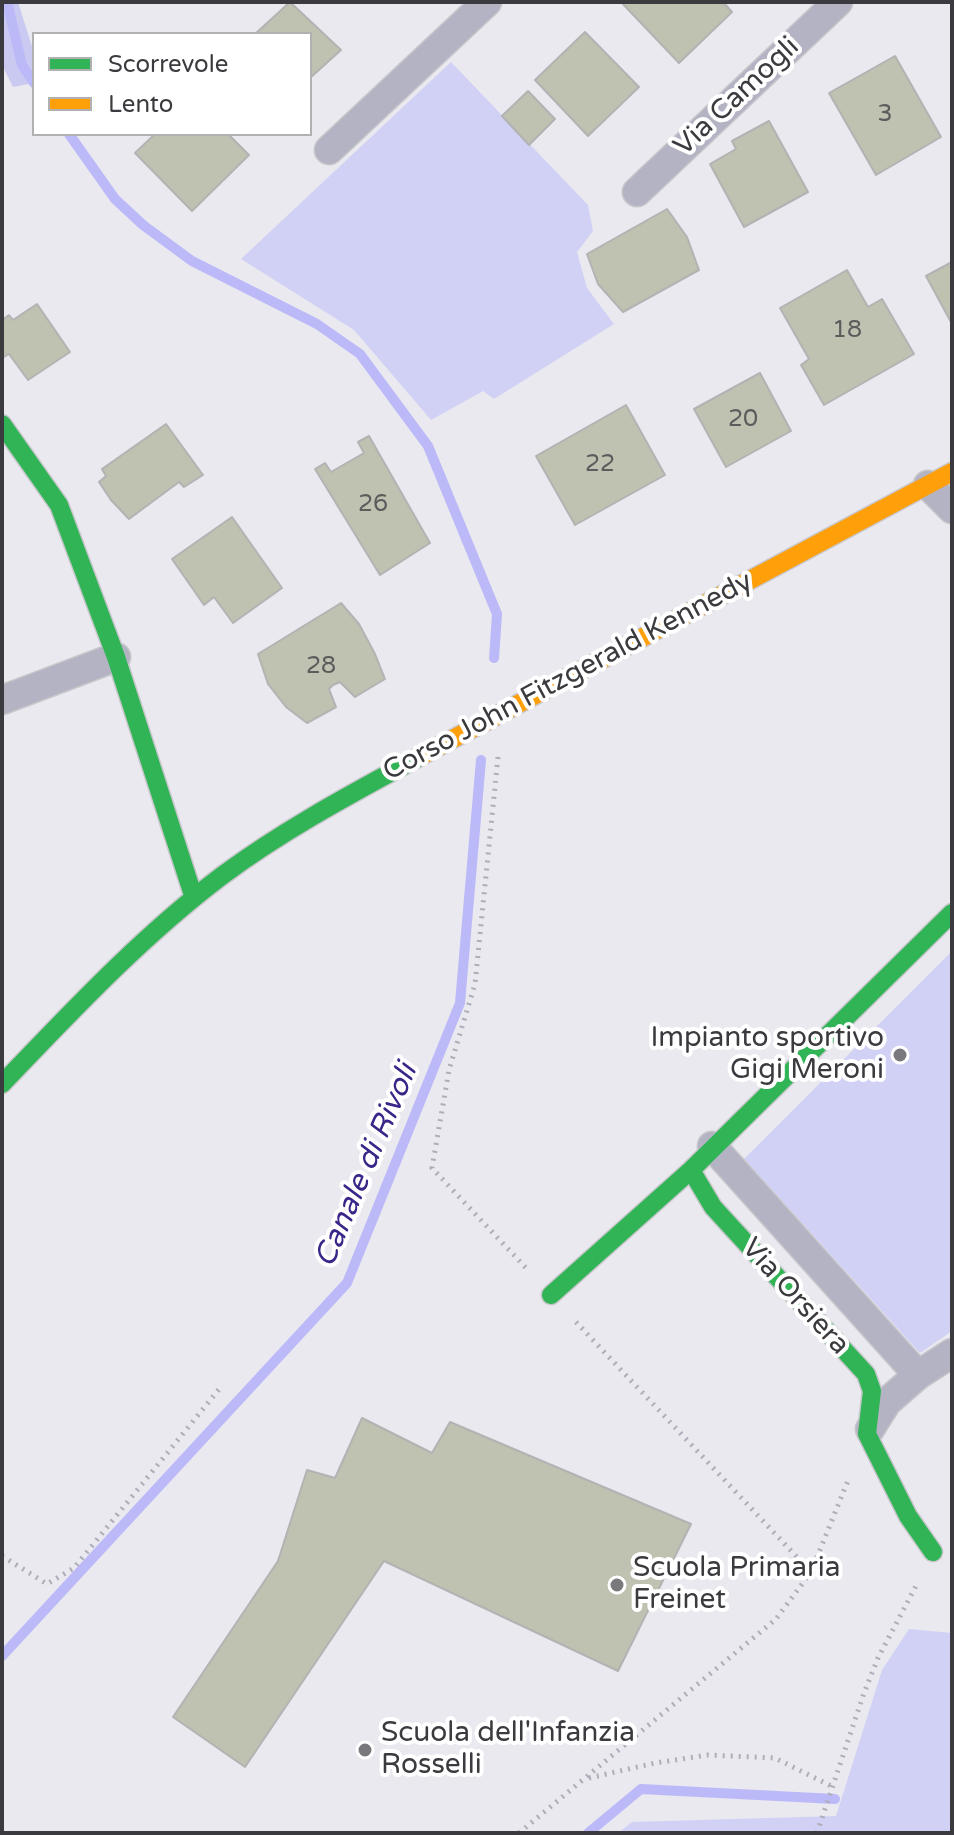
<!DOCTYPE html>
<style>
body{margin:0}
#map{position:relative;width:954px;height:1835px;overflow:hidden;background:#e9e9ef;font-family:"Varela Round",sans-serif}
canvas{display:block}
.frame{position:absolute;inset:0;border:4px solid #3b3b3f;pointer-events:none}
.legend{position:absolute;left:32px;top:32px;width:280px;height:104px;box-sizing:border-box;background:#fff;border:2px solid #b1b1b2;margin:0;padding:10px 14px;list-style:none;font-size:24px;color:#3b3b3f}
.legend li{display:flex;align-items:center;gap:16px;height:40px}
.legend b{width:40px;border:2px solid #b1b1b2}
</style>
<div id="map">
<canvas width="954" height="1835"></canvas>
<div class="frame"></div>
<ul class="legend">
<li><b style="height:10px;background:#30b455"></b>Scorrevole</li>
<li><b style="height:10px;background:#ff9f0a"></b>Lento</li>
</ul>
</div>
<script>
const ctx = document.querySelector('canvas').getContext('2d');
ctx.lineJoin = 'round';
function fillPath(path, color) {
  ctx.fillStyle = color;
  ctx.fill(path, 'evenodd');
}
function strokePath(path, color, width, dash) {
  ctx.strokeStyle = color;
  ctx.lineWidth = width;
  ctx.lineCap = dash ? 'butt' : 'round';
  ctx.setLineDash(dash || []);
  ctx.stroke(path);
}
function drawText(font, color, halo, rows, align = 'center') {
  ctx.font = font + ' "Varela Round",sans-serif';
  ctx.lineWidth = 8;
  ctx.setLineDash([]);
  ctx.textBaseline = 'middle';
  ctx.strokeStyle = halo;
  ctx.fillStyle = color;
  for (const [text, x, y, turn = 0] of rows) {
    ctx.save();
    ctx.translate(x, y);
    ctx.rotate((+turn || 0) * Math.PI / 180);
    ctx.textAlign = isNaN(turn) ? turn : align;
    if (halo) ctx.strokeText(text, 0, 0);
    ctx.fillText(text, 0, 0);
    ctx.restore();
  }
}
fillPath(new Path2D(`
 M 451,62 L 588,205 L 593,231 L 577,252 L 587,288 L 614,324 L 494,399 L 483,391 L 431,420 L 354,330 L 241,259 Z
 M 952,951 L 952,1331 L 920,1353 L 744,1159 Z
 M 909,1629 L 952,1633 L 952,1833 L 618,1833 L 632,1822 L 836,1816 L 882,1670 Z`), '#d1d1f6');
fillPath(new Path2D(`
 M 2,2 L 18,2 L 34,53 L 34,83 L 13,87 L 2,65 Z`), '#cac9f2');
strokePath(new Path2D(`
 M 7,2 L 22,65 L 34,83
 M 69,134 L 115,199 L 143,225 L 192,261 L 317,324 L 360,354 L 428,446 L 497,614 L 494,658
 M 2,1656 L 347,1283 L 460,1003 L 481,760
 M 588,1833 L 641,1789 L 835,1799`), '#bcb9f8', 10);
const building = new Path2D(`
 M 290,2 L 341,50 L 310,78 L 310,34 L 255,34 Z
 M 621,2 L 723,2 L 732,12 L 679,63 Z
 M 585,32 L 639,87 L 588,136 L 535,80 Z
 M 895,56 L 941,137 L 876,175 L 829,93 Z
 M 528,91 L 555,119 L 529,145 L 502,116 Z
 M 769,121 L 808,192 L 744,227 L 710,164 L 736,149 L 732,141 Z
 M 155,134 L 228,134 L 249,155 L 192,211 L 135,153 Z
 M 667,209 L 687,237 L 699,270 L 623,312 L 598,284 L 587,254 Z
 M 952,262 L 952,324 L 926,276 Z
 M 847,270 L 868,307 L 882,299 L 914,354 L 824,405 L 801,365 L 809,359 L 780,308 Z
 M 37,304 L 70,352 L 28,380 L 9,354 L 2,358 L 2,320 L 9,315 L 13,320 Z
 M 760,373 L 791,431 L 726,467 L 694,409 Z
 M 626,405 L 665,475 L 575,525 L 536,456 Z
 M 166,424 L 203,475 L 184,487 L 179,482 L 129,519 L 111,500 L 99,482 L 106,476 L 102,469 Z
 M 369,436 L 430,543 L 380,575 L 315,469 L 325,463 L 331,472 L 364,453 L 358,442 Z
 M 232,517 L 282,588 L 233,623 L 214,597 L 204,605 L 172,559 Z
 M 341,603 L 359,624 L 375,654 L 385,679 L 355,697 L 340,682 L 333,685 L 329,689 L 336,707 L 307,723 L 286,707 L 268,684 L 258,654 Z
 M 362,1418 L 432,1453 L 450,1422 L 691,1524 L 618,1671 L 384,1561 L 245,1767 L 173,1717 L 278,1561 L 307,1470 L 335,1478 Z`);
fillPath(building, '#bfc1b1');
strokePath(building, '#b2b3b3', 2);
const street = new Path2D(`
 M 329,150 L 487,2
 M 637,192 L 838,2
 M 928,485 L 952,509
 M 2,700 L 116,657
 M 712,1146 L 918,1375
 M 870,1429 L 887,1402 L 918,1375 L 952,1353`);
const fast = new Path2D(`
 M 2,424 L 59,505 L 116,657 L 194,898
 M 2,1084 C 72,1011 142,936 223,875 C 285,829 353,793 421,756
 M 691,1170 L 713,1207 L 866,1374 L 872,1391 L 867,1434 L 908,1516 L 933,1552
 M 551,1295 L 691,1170 L 952,913`);
const slow = new Path2D(`
 M 421,756 L 952,472`);
strokePath(street, '#c7c7cb', 31);
strokePath(fast, '#c7c7cb', 21);
strokePath(slow, '#c7c7cb', 21);
strokePath(new Path2D(`
 M 498,757 L 475,984 L 449,1070 L 432,1168 L 526,1268
 M 576,1322 L 811,1572
 M 2,1556 L 47,1584 L 74,1568 L 220,1388
 M 589,1778 L 655,1763 L 708,1755 L 775,1758 L 831,1786
 M 519,1833 L 776,1619 L 811,1572 L 849,1478
 M 817,1833 L 864,1693 L 878,1658 L 918,1582`), '#aeaeba', 5, [2, 6]);
strokePath(street, '#b3b3c4', 28);
strokePath(fast, '#30b455', 18);
strokePath(slow, '#ff9f0a', 18);
for (const [x, y, r, color] of [
 [900,1055,8,"#78787d"],
 [617,1585,8,"#78787d"],
 [365,1750,8,"#78787d"]
]) {
  const dot = new Path2D();
  dot.arc(x, y, r, 0, 2 * Math.PI);
  ctx.fillStyle = color;
  ctx.fill(dot);
  strokePath(dot, '#fff', 3);
}
drawText('24px', '#5c5c5c', null, [
 ["3",885,115],
 ["18",847,331],
 ["20",743,420],
 ["22",600,465],
 ["26",373,505],
 ["28",321,667]
]);
drawText('28px', '#3b3b3f', '#fff', [
 ["Via Camogli",737,97,-43],
 ["Corso John Fitzgerald Kennedy",568,677,-28],
 ["Via Orsiera",795,1297,48]
]);
drawText('28px', '#3b3b3f', '#fff', [
 ["Impianto sportivo",884,1039,"right"],
 ["Gigi Meroni",884,1071,"right"],
 ["Scuola Primaria",633,1569],
 ["Freinet",633,1601],
 ["Scuola dell'Infanzia",381,1734],
 ["Rosselli",381,1766]
], 'left');
drawText('italic 30px', '#3a2688', '#fff', [
 ["Canale di Rivoli",367,1166,-67]
]);
</script>
